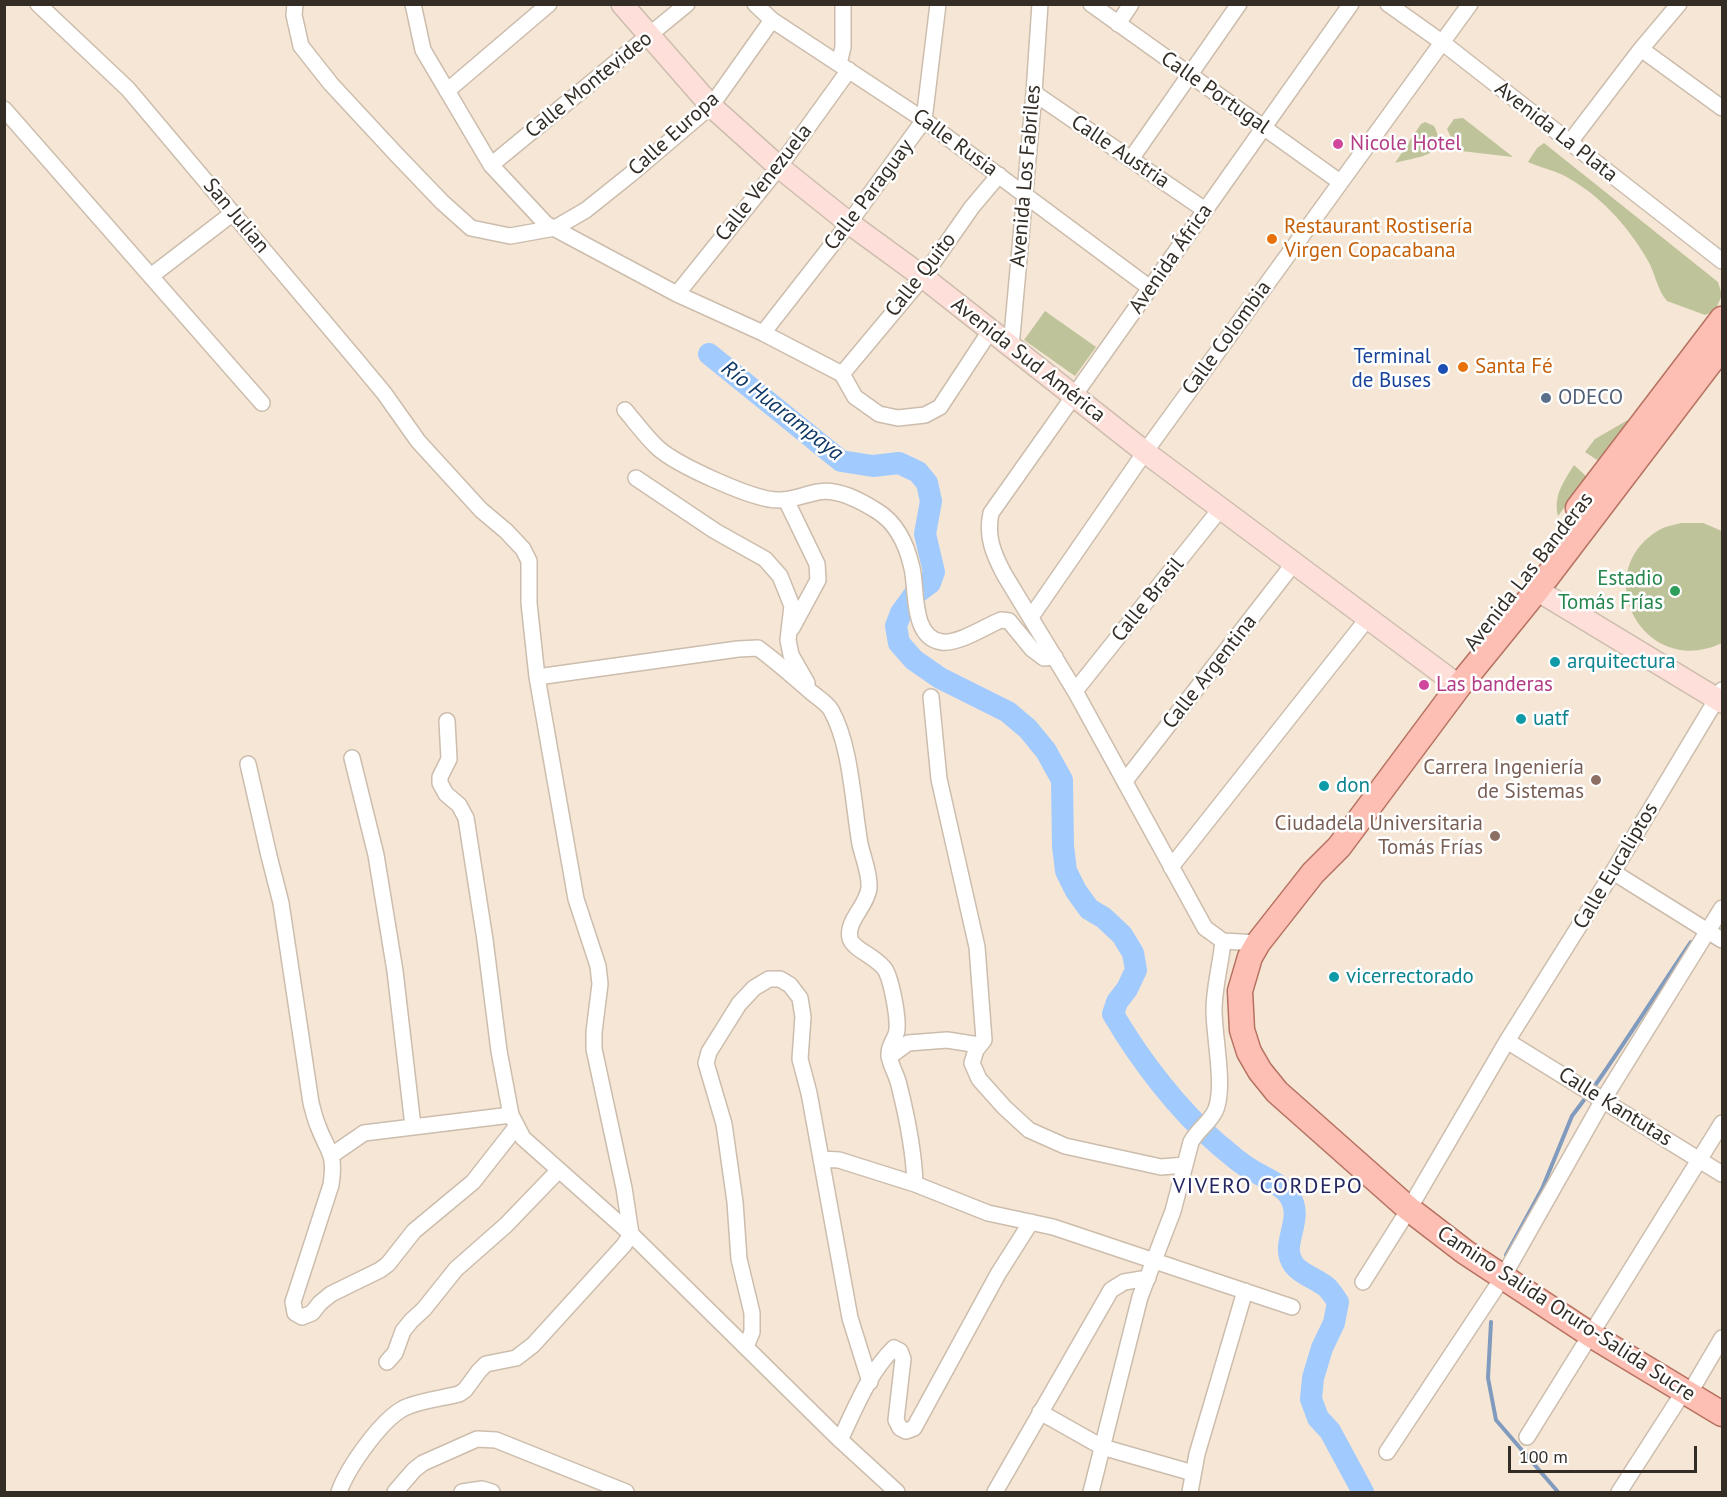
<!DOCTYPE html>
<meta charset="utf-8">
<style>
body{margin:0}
#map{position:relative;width:1727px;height:1497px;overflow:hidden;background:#f6e6d5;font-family:"PT Sans",sans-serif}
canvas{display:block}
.frame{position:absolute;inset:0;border:6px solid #332d26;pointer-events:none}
.scale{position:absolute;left:1508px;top:1446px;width:189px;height:27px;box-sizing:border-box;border:3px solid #332d26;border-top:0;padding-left:8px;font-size:18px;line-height:21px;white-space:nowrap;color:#332d26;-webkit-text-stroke:4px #fff;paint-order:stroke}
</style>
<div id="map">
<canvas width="1727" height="1497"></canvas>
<div class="frame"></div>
<div class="scale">100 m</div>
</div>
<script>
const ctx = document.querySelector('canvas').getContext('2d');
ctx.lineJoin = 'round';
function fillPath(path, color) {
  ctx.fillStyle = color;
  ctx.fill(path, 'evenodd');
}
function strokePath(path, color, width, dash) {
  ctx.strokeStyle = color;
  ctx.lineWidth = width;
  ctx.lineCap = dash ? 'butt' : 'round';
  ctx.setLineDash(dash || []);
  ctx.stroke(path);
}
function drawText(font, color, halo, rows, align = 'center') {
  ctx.font = font + ' "PT Sans",sans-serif';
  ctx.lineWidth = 5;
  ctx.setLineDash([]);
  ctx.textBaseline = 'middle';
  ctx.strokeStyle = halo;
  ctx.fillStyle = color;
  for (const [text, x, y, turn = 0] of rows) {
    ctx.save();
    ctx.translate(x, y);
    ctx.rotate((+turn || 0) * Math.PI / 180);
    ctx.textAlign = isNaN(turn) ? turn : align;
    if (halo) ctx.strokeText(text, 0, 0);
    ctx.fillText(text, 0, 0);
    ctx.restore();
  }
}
fillPath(new Path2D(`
 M 1463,118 L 1513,157 L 1452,150 L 1450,135 L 1447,129 L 1454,119 Z
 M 1425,122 L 1434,126 C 1450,157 1418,156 1395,163 L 1421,124 Z
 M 1544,143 L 1718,282 L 1722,295 L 1715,311 L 1705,315 L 1667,301 C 1657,290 1655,272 1647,259 C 1627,225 1599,194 1563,175 C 1552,170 1539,167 1528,162 L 1537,148 Z
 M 1045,311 L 1096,347 L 1075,376 L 1024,340 Z
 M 1633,417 L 1603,456 L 1597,460 L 1585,452 L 1595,439 Z
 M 1574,465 L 1587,477 L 1558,516 C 1553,496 1564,481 1574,465 Z
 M 1681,523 L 1703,523 L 1722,531 L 1722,643 C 1644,680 1587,573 1659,530 C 1666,526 1674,525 1681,523 Z`), '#bec39a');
strokePath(new Path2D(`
 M 1596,1084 C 1629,1037 1659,989 1691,942
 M 1506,1255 L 1542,1189 L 1572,1116 L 1584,1100
 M 1491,1322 L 1488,1378 L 1496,1420 L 1558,1492`), '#809bbe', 4);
strokePath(new Path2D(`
 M 709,354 L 841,461 L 873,466 L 899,463 L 918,472 L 927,483 L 931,501 L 925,534 L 934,572 L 930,583 L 914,595 L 901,613 L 896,626 L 899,643 L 914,660 L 940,678 L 1008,712 L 1028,729 L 1046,751 L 1062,780 L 1063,846 L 1066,871 L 1076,891 L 1089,909 L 1104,918 L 1122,935 L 1133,953 L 1136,970 L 1127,989 L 1117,1002 L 1113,1014 C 1140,1060 1178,1110 1219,1145 C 1228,1152 1237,1161 1247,1167 C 1260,1176 1280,1183 1289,1195 C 1306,1220 1278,1244 1294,1265 C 1301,1274 1314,1278 1324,1285 C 1330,1289 1334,1296 1338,1302 L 1334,1323 L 1322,1348 L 1313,1378 L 1311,1399 L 1318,1418 L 1330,1431 L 1363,1492`), '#a1caff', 22);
const street = new Path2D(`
 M 38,4 L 128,89 L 354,357 L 384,393 L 418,441 L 481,510 L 506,531 L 523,549 L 529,561 L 529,603 L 537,677 L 576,899 L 598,966 L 600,984 L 594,1032 L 594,1049 L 624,1188 L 631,1234 L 837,1437 L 897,1492
 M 295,4 L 294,15 L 301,46 L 331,84 L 396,154 L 442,202 L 471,228 L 510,236 L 555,228 L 586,210 L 631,174 L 711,106 L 772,20
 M 413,4 L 423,50 L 491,165 L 546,224 L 677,294 L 763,333 L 842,374 L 855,397 L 879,414 L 898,418 L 925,415 L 940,407 L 990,331
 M 755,4 L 772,20 L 924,120 L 1150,288
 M 1091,4 L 1340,182
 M 1388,4 L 1443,43 L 1722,261
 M 1118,24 L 1131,4
 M 1641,49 L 1722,108
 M 839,64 L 843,47 L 843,4
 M 447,91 L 549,4
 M 1034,93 L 1205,210
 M 4,109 L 262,403
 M 1570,142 L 1641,49 L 1679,4
 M 1131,159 L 1239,4
 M 491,165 L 687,4
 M 151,276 L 233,213
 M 677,294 L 779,167 L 849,70
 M 763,333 L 849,223 L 924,120 L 938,4
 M 1011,347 L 1034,93 L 1040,4
 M 842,374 L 923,277 L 972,207 L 999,175
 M 625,410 C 636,423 646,437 658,448 C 677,465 753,500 778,500 C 792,501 805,494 818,492 C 838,488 861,501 877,511 C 897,523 907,546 912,568 C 917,589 911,638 942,642 C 959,644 986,626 1001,620 L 1009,621 L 1032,649 L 1044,658 L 1055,657
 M 636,478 L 715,531 L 765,559 L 780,576 L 792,606 L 788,640 L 791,655 L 807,683
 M 786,500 L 817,564 L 818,580 L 792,628
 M 1031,617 L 1145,452 L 1470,4
 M 537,677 L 738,649 L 758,648 C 777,662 794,677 811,692 C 817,697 827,703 831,710 C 851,745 853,804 860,844 C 863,858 870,873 869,888 C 867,906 846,921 850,938 C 852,949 879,958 886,971 C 892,983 898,1016 897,1029 C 897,1038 888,1045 889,1055 C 890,1065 897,1075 899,1085 C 907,1117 914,1151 915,1184
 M 1075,691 L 1221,508
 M 931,697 L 939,779 L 977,947 L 984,1040 L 976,1050 L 972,1063 L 979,1079 L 1004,1107 L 1029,1130 L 1065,1146 L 1161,1167 L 1185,1165
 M 352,758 L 376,855 L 395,971 L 413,1126
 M 248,764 L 269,856 L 281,903 L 311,1103 C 313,1110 315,1119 318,1126 C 328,1153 336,1152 331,1185 L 293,1302 L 295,1313 L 302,1317 L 312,1313 L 320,1303 L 331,1294 L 380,1270 L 388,1264 L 414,1231 L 473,1182 L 517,1126
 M 1125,781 L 1294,563
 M 1171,867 L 1368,618
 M 1613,872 L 1722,940
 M 1258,943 L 1223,941 L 1205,928 L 1075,691 L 1004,574 C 993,553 986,536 991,513 L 1351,4
 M 1507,1041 L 1722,1174
 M 889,1057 L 908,1043 L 947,1040 L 979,1045
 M 332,1155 L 364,1133 L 511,1115
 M 821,1159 L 839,1160 L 915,1184 L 988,1213 L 1053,1227 L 1292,1307
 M 1363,1282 L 1409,1209 L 1507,1041 L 1613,872 L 1722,690
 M 746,1347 L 752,1332 L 752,1313 L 739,1259 L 735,1202 L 724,1124 L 706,1063 L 709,1052 L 739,1004 L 754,988 L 769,979 L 780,979 L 790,985 L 800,998 L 803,1017 L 800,1059 L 809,1093 L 850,1318 L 870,1382
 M 387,1362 L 395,1353 L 403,1331 L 411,1321 L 424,1309 L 456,1269 L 506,1225 L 559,1170
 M 1689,1394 L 1722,1338
 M 1040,1412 L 1102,1447 L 1193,1473
 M 1527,1437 L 1722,1123
 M 840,1440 C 855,1409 869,1372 894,1348 L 900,1351 L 903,1359 L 896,1420 L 900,1428 L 906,1431 L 914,1428 L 998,1274 L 1031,1222
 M 1387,1452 L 1503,1277 L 1603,1100 L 1722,908
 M 339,1492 C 347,1469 384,1414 409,1406 C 425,1400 443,1398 459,1394 L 465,1390 L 479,1371 L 486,1364 L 516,1358 L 533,1345 L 624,1245 L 631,1234 L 523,1138 L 511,1115 L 499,1051 L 485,940 L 466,818 L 459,805 L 446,794 L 440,783 L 440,777 L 449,759 L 447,721
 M 395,1492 L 414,1470 L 423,1463 L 477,1439 L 496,1440 L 626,1492
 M 462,1492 L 482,1489 L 492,1492
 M 995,1492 L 1111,1290 L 1124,1282 L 1148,1278
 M 1091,1492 L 1140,1297 L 1173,1211 L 1191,1142 C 1198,1129 1211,1122 1216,1109 C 1225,1085 1214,1037 1214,1010 C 1214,988 1221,963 1223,941
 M 1190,1492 L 1197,1454 L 1245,1291
 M 1619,1492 L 1684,1391`);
const secondary = new Path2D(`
 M 622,4 L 711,106 L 779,167 L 849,223 L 923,277 L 1145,452 L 1459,686
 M 1537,590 L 1722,702`);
const primary = new Path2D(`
 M 1722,347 L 1537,590 L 1459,686 L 1339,847 L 1313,873 L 1258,943 L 1250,957 L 1240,991 L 1242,1030 L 1249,1052 L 1260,1071 L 1277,1092 L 1409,1209 L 1465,1252 L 1591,1335 L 1722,1414
 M 1578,508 L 1722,319`);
strokePath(street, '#ccbdad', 18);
strokePath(secondary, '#ccbdad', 24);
strokePath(primary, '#b67160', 27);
strokePath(street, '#fff', 15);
strokePath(secondary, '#fedfd9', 21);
strokePath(primary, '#fdbfb3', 24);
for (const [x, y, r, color] of [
 [1338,144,6,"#d1479c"],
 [1272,239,6,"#e8710a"],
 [1463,367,6,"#e8710a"],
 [1443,369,6,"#1a4fb4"],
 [1546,398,6,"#5c6f8a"],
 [1675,591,6,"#2e9e5b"],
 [1555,662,6,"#0f9aa8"],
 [1424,685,6,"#d1479c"],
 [1521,719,6,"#0f9aa8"],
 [1596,780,6,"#8d6e63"],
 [1324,786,6,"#0f9aa8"],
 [1495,836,6,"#8d6e63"],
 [1334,977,6,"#0f9aa8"]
]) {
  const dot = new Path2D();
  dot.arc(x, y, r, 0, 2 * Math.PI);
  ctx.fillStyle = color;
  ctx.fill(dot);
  strokePath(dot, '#fff', 2);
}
drawText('21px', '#332d26', '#fff', [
 ["Calle Montevideo",589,85,-39],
 ["Calle Portugal",1215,93,35],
 ["Avenida La Plata",1556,132,38],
 ["Calle Europa",674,134,-42],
 ["Calle Rusia",955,143,36],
 ["Calle Austria",1120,152,34],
 ["Avenida Los Fabriles",1026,176,-85],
 ["Calle Venezuela",764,183,-52],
 ["Calle Paraguay",869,195,-53],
 ["San Julian",236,216,50],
 ["Avenida África",1171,259,-55],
 ["Calle Quito",921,275,-52],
 ["Calle Colombia",1227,338,-54],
 ["Avenida Sud América",1028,360,38],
 ["Avenida Las Banderas",1529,572,-52],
 ["Calle Brasil",1148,600,-51],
 ["Calle Argentina",1210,672,-52],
 ["Calle Eucaliptos",1616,866,-59],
 ["Calle Kantutas",1615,1107,32],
 ["Camino Salida Oruro-Salida Sucre",1566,1314,33]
]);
drawText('21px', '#b23c85', '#fff', [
 ["Nicole Hotel",1350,144],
 ["Las banderas",1436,685]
], 'left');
drawText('21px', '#c56008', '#fff', [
 ["Restaurant Rostisería",1284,227],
 ["Virgen Copacabana",1284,251],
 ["Santa Fé",1475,367]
], 'left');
drawText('21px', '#164399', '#fff', [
 ["Terminal",1431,357],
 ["de Buses",1431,381]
], 'right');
drawText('21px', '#4e5e75', '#fff', [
 ["ODECO",1558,398]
], 'left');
drawText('21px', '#27864d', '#fff', [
 ["Estadio",1663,579],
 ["Tomás Frías",1663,603]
], 'right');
drawText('21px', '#0d838f', '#fff', [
 ["arquitectura",1567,662],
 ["uatf",1533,719],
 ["don",1336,786],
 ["vicerrectorado",1346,977]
], 'left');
drawText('21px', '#785e54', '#fff', [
 ["Carrera Ingeniería",1584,768],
 ["de Sistemas",1584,792],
 ["Ciudadela Universitaria",1483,824],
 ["Tomás Frías",1483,848]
], 'right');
drawText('italic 22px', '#0d3765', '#fff', [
 ["Río Huarampaya",782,411,38]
]);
ctx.letterSpacing = '1.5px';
drawText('22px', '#232660', '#fff', [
 ["VIVERO CORDEPO",1268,1187]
]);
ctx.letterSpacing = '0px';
</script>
